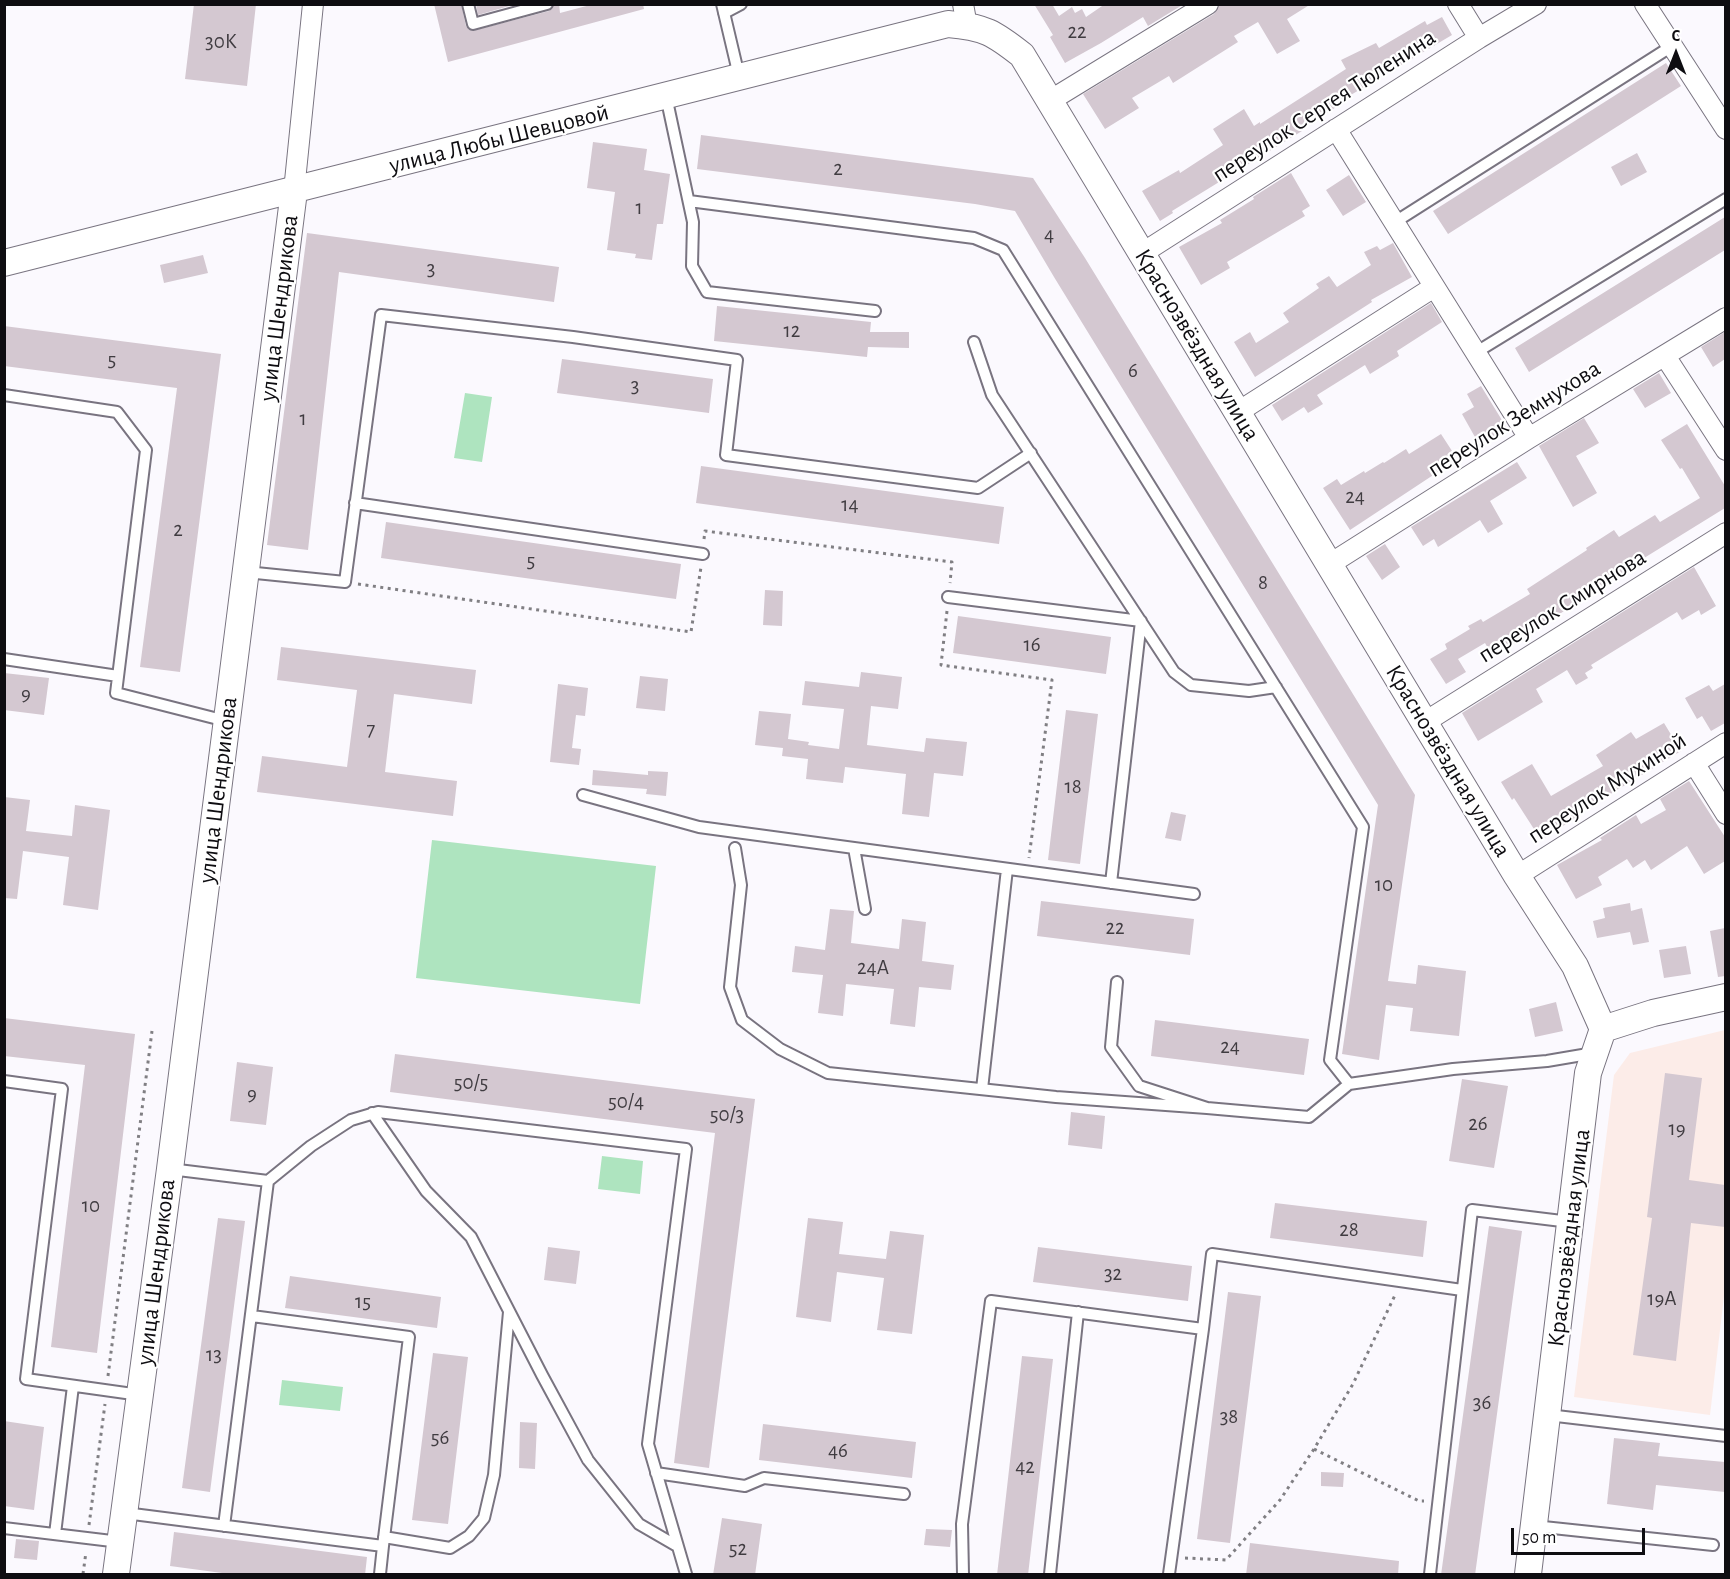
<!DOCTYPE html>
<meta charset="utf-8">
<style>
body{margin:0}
#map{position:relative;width:1730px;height:1579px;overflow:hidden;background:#fbf9fe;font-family:"Alegreya Sans",sans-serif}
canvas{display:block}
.frame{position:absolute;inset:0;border:6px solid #0e0d11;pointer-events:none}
.north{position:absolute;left:1646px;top:24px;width:60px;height:60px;-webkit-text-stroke:4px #fff;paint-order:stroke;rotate:0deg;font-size:16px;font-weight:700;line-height:24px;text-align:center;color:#0e0d11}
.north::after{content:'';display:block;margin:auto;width:21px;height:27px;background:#0e0d11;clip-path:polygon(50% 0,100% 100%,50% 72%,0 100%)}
.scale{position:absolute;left:1511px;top:1528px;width:134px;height:27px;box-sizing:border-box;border:3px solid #0e0d11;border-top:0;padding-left:8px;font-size:18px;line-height:21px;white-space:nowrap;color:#0e0d11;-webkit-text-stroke:4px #fff;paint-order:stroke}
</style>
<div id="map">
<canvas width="1730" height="1579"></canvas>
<div class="frame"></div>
<div class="north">С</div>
<div class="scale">50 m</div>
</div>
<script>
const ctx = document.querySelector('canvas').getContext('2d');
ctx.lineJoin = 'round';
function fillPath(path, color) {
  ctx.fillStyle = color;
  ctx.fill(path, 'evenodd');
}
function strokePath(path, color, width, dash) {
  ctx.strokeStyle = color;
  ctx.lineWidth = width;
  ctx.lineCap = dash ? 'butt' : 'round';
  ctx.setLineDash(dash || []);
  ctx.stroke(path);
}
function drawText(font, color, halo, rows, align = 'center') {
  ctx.font = font + ' "Alegreya Sans",sans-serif';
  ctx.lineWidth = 4.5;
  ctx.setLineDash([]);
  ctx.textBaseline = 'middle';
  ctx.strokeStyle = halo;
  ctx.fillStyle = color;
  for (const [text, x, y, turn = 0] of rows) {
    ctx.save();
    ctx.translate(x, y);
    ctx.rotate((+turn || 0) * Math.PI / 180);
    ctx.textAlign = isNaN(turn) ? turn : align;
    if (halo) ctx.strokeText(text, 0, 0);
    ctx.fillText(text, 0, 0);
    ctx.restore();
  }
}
fillPath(new Path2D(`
 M 1725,1030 L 1726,1279 L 1710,1415 L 1574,1397 L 1614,1075 L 1630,1053 Z`), '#fcece8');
fillPath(new Path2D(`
 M 465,393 L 492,397 L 482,462 L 454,458 Z
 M 432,840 L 656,866 L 640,1004 L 416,978 Z
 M 602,1156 L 643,1161 L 640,1194 L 598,1189 Z
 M 282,1380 L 343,1387 L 340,1411 L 279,1405 Z`), '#aee4bf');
fillPath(new Path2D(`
 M 194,4 L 256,4 L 247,86 L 185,79 Z
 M 434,4 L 461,4 L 466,26 L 472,31 L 549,11 L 554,4 L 559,4 L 560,13 L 594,4 L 643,4 L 644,9 L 448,62 Z
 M 476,4 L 516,4 L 478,15 Z
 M 1034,4 L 1052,4 L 1059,16 L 1072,7 L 1075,13 L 1082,9 L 1086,17 L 1105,4 L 1184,4 L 1148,26 L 1143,17 L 1101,43 L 1065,63 L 1050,37 L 1053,35 Z
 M 1220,4 L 1311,4 L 1287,19 L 1300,41 L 1277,54 L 1258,22 L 1234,36 L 1238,42 L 1173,83 L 1169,76 L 1132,98 L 1139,108 L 1105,129 L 1083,94 L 1214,14 Z
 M 1442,17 L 1452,35 L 1344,99 L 1346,101 L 1301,129 L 1302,131 L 1172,211 L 1173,213 L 1160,221 L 1142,191 L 1179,170 L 1180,173 L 1223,145 L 1213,129 L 1244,109 L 1254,126 L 1260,122 L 1260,124 L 1346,69 L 1341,60 L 1376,43 L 1379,48 L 1425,21 L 1427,25 Z
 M 1666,63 L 1681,86 L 1448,234 L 1433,211 Z
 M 701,135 L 1033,178 L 1085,258 L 1415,795 L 1388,981 L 1416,984 L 1418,965 L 1466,971 L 1459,1036 L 1410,1031 L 1413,1008 L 1386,1005 L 1379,1060 L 1342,1054 L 1378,805 L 1054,277 L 1015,211 L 975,204 L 697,169 Z
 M 593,142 L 647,149 L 644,170 L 670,174 L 663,224 L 657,224 L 652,260 L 635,258 L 636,254 L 607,250 L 615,192 L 587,188 Z
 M 1637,153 L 1647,172 L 1621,186 L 1611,167 Z
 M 1291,173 L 1310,206 L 1302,211 L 1305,216 L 1227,262 L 1230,268 L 1201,285 L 1179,247 L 1222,223 L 1220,220 L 1254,199 L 1253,197 Z
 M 1349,175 L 1366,202 L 1343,216 L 1326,190 Z
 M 1725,217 L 1725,250 L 1529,372 L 1515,348 Z
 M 307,233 L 559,267 L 554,302 L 339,272 L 308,550 L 267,545 Z
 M 1393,243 L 1412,277 L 1371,300 L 1372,302 L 1255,377 L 1234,342 L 1250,332 L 1256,343 L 1289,322 L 1283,313 L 1319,288 L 1316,284 L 1329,276 L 1337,287 L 1371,265 L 1364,252 L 1377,246 L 1380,250 Z
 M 203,255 L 208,273 L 164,283 L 160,265 Z
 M 1431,303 L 1442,322 L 1397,351 L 1399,356 L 1370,374 L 1365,365 L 1317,395 L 1323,404 L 1308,413 L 1304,407 L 1282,421 L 1272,405 Z
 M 717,306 L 871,322 L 870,332 L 909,332 L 909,348 L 868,347 L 867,357 L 714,341 Z
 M 4,326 L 221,354 L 180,672 L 140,667 L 177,388 L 4,366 Z
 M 1725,332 L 1725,359 L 1713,367 L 1701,347 Z
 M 562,359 L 713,379 L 709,413 L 557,393 Z
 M 1659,373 L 1671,393 L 1645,408 L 1633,389 Z
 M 1481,386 L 1508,430 L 1480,446 L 1462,414 L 1474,407 L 1467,394 Z
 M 1584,418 L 1599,443 L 1576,456 L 1597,493 L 1573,507 L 1539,446 Z
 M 1687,424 L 1725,486 L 1725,508 L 1636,563 L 1637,564 L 1561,613 L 1515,639 L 1517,642 L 1492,655 L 1485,643 L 1458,659 L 1466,672 L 1446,684 L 1430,659 L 1447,649 L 1445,644 L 1470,629 L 1468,626 L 1481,619 L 1483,622 L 1530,594 L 1527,589 L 1587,550 L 1586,548 L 1614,530 L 1619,537 L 1655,515 L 1660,522 L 1700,498 L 1682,468 L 1680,469 L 1661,440 Z
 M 1441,434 L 1454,454 L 1450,456 L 1453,462 L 1350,530 L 1323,488 L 1337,479 L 1341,485 L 1364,471 L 1365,473 L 1383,462 L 1384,463 L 1406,449 L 1409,454 Z
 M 1517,462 L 1527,478 L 1490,501 L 1503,524 L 1488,533 L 1480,520 L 1438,547 L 1434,539 L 1423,546 L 1411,527 Z
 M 701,466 L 1004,507 L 999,544 L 696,503 Z
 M 386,522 L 681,564 L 676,599 L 381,558 Z
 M 1385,544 L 1400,567 L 1382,580 L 1366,556 Z
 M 1694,567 L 1716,606 L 1701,615 L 1699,610 L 1682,620 L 1677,612 L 1591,665 L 1593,668 L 1585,673 L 1588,678 L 1576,685 L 1567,670 L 1536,689 L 1543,702 L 1478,741 L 1462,713 Z
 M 765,590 L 783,591 L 782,626 L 763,625 Z
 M 958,616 L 1111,637 L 1106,674 L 953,653 Z
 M 281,647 L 476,670 L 472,704 L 394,694 L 385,772 L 457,781 L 453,816 L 257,792 L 262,756 L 347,767 L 357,690 L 277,680 Z
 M 861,672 L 902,677 L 898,709 L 871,706 L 867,745 L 924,752 L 926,738 L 967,742 L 963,776 L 934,773 L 929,817 L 902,814 L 906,774 L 845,767 L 843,783 L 806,779 L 808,759 L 782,756 L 783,748 L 755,745 L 759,711 L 791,714 L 788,739 L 809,742 L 808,745 L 839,749 L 844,709 L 802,705 L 805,681 L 859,687 Z
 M 4,673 L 49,678 L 44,715 L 4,710 Z
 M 640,676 L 668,679 L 665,711 L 636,708 Z
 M 558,684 L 588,688 L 585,716 L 576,715 L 572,748 L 581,749 L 579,765 L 550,762 Z
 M 1725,684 L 1725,723 L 1711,731 L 1702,716 L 1697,719 L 1685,698 L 1709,685 L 1713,691 Z
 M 1066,710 L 1098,714 L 1080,864 L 1048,860 Z
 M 1664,723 L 1681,751 L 1576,815 L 1577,817 L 1541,840 L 1514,798 L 1512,800 L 1501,782 L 1532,764 L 1551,796 L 1603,766 L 1596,755 L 1631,732 L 1636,739 Z
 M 593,770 L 648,775 L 648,771 L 668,772 L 666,796 L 646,794 L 647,789 L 592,785 Z
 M 1689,781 L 1725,837 L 1725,861 L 1704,874 L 1687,846 L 1651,870 L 1645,860 L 1633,868 L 1627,859 L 1598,877 L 1602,885 L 1576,899 L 1557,865 L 1602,840 L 1600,838 L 1636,815 L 1641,824 L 1666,810 L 1660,799 Z
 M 4,797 L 30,800 L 26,831 L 72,836 L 75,805 L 110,810 L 98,910 L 63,905 L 69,857 L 23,851 L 17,899 L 4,898 Z
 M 1171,812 L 1186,815 L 1181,841 L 1165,838 Z
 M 1041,901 L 1194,919 L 1190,955 L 1037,936 Z
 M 1630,903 L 1631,911 L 1642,908 L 1649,942 L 1633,945 L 1630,932 L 1597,938 L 1593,921 L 1605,918 L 1603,908 Z
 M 830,909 L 854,911 L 851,943 L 899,949 L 902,919 L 926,922 L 922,961 L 954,965 L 951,990 L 919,987 L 915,1027 L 890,1024 L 894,989 L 846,984 L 843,1016 L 818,1013 L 823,975 L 792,972 L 795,946 L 825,950 Z
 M 1725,928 L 1725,976 L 1718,977 L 1710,931 Z
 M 1686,946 L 1691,974 L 1664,978 L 1659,950 Z
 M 1556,1002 L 1563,1031 L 1535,1037 L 1529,1009 Z
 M 4,1018 L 135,1034 L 97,1353 L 51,1347 L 85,1065 L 4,1056 Z
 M 1155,1020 L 1309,1039 L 1304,1075 L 1151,1056 Z
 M 395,1054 L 755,1099 L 709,1468 L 674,1463 L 715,1133 L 390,1092 Z
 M 237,1062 L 273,1067 L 266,1125 L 230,1121 Z
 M 1665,1073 L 1702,1078 L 1689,1180 L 1725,1185 L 1725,1227 L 1691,1223 L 1676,1361 L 1633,1355 L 1652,1218 L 1647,1217 Z
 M 1462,1079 L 1508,1086 L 1494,1168 L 1449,1161 Z
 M 1071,1112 L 1105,1116 L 1102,1149 L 1068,1145 Z
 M 1275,1203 L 1427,1221 L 1423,1257 L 1270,1238 Z
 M 218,1218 L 245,1221 L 210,1492 L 182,1488 Z
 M 808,1218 L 843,1222 L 839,1254 L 886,1259 L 890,1231 L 924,1235 L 912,1334 L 877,1330 L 884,1278 L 837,1272 L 831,1322 L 796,1317 Z
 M 1489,1226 L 1522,1231 L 1475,1575 L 1441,1575 Z
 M 548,1247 L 580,1251 L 576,1284 L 544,1280 Z
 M 1038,1247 L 1192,1266 L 1188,1301 L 1033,1282 Z
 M 290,1276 L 441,1297 L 437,1328 L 285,1308 Z
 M 1228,1292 L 1261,1296 L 1230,1543 L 1197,1539 Z
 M 433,1353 L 468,1357 L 448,1524 L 412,1520 Z
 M 1022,1356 L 1053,1359 L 1028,1575 L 997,1575 Z
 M 4,1421 L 44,1427 L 34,1510 L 4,1506 Z
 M 520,1422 L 537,1423 L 535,1469 L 519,1468 Z
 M 763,1424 L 916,1442 L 912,1478 L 759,1460 Z
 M 1614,1438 L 1660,1443 L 1658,1456 L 1725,1462 L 1725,1492 L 1656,1485 L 1653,1510 L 1607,1504 Z
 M 1321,1472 L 1344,1473 L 1343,1487 L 1321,1486 Z
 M 722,1518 L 762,1524 L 755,1575 L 713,1575 Z
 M 926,1529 L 952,1530 L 950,1547 L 924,1545 Z
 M 174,1532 L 367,1557 L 365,1575 L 237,1575 L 170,1566 Z
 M 16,1539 L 39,1541 L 37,1560 L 14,1558 Z
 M 1250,1543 L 1399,1561 L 1398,1575 L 1246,1575 Z`), '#d4c8d1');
const service = new Path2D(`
 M 468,4 L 473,24 L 547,4
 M 722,4 L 739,76
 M 724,13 L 741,4
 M 666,96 L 693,222 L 692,266 L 707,292 L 875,311
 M 689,201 L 974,238 L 1003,250 L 1363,827 L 1330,1060 L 1349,1084
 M 1395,222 L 1672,46
 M 974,342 L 992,395 L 1174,672 L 1191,685 L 1249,691 L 1276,687
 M 1475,353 L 1726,199
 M 4,395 L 117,412 L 146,450 L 116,693 L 226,721
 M 355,503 L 703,554
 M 246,572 L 345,582 L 381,315 L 573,337 L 737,360 L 726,455 L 978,488 L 1031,453
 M 948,597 L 1141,621 L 1111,883
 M 4,659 L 118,676
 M 583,795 L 699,827 L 1194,894
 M 735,848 L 741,885 L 730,987 L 742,1020 L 780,1049 L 828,1073 L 1056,1097 L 1207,1108
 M 854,848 L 865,909
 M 1117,982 L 1111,1047 L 1139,1086 L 1207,1108 L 1309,1117 L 1349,1084 L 1453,1069 L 1547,1061 L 1594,1053
 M 4,1081 L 62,1089 L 26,1379 L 140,1395
 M 982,1089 L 1007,869
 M 372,1113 L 426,1191 L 471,1237 L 542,1375 L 588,1460 L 639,1524 L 677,1546
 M 170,1169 L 268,1181 L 224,1526
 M 268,1181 L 311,1146 L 351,1120 L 378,1112 L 686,1149 L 648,1444 L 686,1574
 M 252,1316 L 409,1337 L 383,1546
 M 1203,1329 L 1212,1254 L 1462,1290
 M 1548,1415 L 1726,1436
 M 656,1473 L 745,1486 L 764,1478 L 904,1494
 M 125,1513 L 383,1546 L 380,1574
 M 1534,1526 L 1713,1545
 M 4,1528 L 120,1542
 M 55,1534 L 73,1386
 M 384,1537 L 450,1548 L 469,1536 L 484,1518 L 494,1475 L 509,1312
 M 963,1574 L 962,1524 L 991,1301 L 1203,1329 L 1169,1574
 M 1050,1574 L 1078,1312
 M 1430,1574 L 1472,1210 L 1570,1222`);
const minor = new Path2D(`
 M 963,4 L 967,26
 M 1458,4 L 1479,38
 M 1645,4 L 1726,129
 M 1051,100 L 1208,4
 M 1336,129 L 1529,438
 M 294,191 L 313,4
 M 1141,254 L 1479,38 L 1536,4
 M 1665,356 L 1726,450
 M 1238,412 L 1434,287
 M 1330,564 L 1529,438 L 1726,318
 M 1425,722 L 1726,533
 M 1694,763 L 1726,814
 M 1517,876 L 1726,743`);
const tertiary = new Path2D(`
 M 4,263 L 948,24 C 985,27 994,33 1022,55 L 1517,876 L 1575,966 L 1603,1029 L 1588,1073 L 1528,1574
 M 1603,1029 L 1653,1013 L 1726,997
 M 116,1574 L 170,1169 L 294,191`);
strokePath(service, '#797480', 14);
strokePath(minor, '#797480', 22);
strokePath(tertiary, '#797480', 28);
strokePath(new Path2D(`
 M 704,539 L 705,531 L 952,562 L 950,583
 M 358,584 L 691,632 L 701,567
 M 947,611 L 941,665 L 1052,680 L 1029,858
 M 108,1376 L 152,1031
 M 1314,1449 L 1419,1501 L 1424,1501
 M 89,1525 L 105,1404
 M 1185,1558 L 1226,1560 L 1280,1500 L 1314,1449 L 1353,1384 L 1396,1293
 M 83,1574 L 86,1552`), '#807f83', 3, [3, 4.5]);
strokePath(service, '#fff', 10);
strokePath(minor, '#fff', 20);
strokePath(tertiary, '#fff', 26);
drawText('21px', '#403c41', null, [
 ["22",1077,32],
 ["30К",221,42],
 ["2",838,169],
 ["1",639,208],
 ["4",1049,235],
 ["3",431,269],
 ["12",792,331],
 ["5",112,360],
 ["6",1133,371],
 ["3",635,386],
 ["1",303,419],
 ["24",1355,497],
 ["14",850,505],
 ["2",178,530],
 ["5",531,561],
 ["8",1263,583],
 ["16",1032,645],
 ["9",26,694],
 ["7",371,730],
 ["18",1073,787],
 ["10",1384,885],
 ["22",1115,928],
 ["24А",873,968],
 ["24",1230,1047],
 ["50/5",471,1083],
 ["9",252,1094],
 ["50/4",626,1102],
 ["50/3",727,1115],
 ["26",1478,1124],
 ["19",1677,1129],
 ["10",91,1206],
 ["28",1349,1230],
 ["32",1113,1274],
 ["19А",1662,1299],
 ["15",363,1302],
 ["13",214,1355],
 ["36",1482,1403],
 ["38",1229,1417],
 ["56",440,1438],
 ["46",838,1451],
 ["42",1025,1467],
 ["52",738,1549]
]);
drawText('24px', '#0e0d11', '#fff', [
 ["переулок Сергея Тюленина",1324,106,-33],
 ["улица Любы Шевцовой",499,139,-14],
 ["улица Шендрикова",279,308,-83],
 ["Краснозвёздная улица",1197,345,59],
 ["переулок Земнухова",1514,419,-32],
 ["переулок Смирнова",1562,606,-32],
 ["Краснозвёздная улица",1448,761,59],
 ["переулок Мухиной",1607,788,-33],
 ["улица Шендрикова",218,790,-83],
 ["Краснозвёздная улица",1569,1238,-83],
 ["улица Шендрикова",156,1272,-83]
]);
</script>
